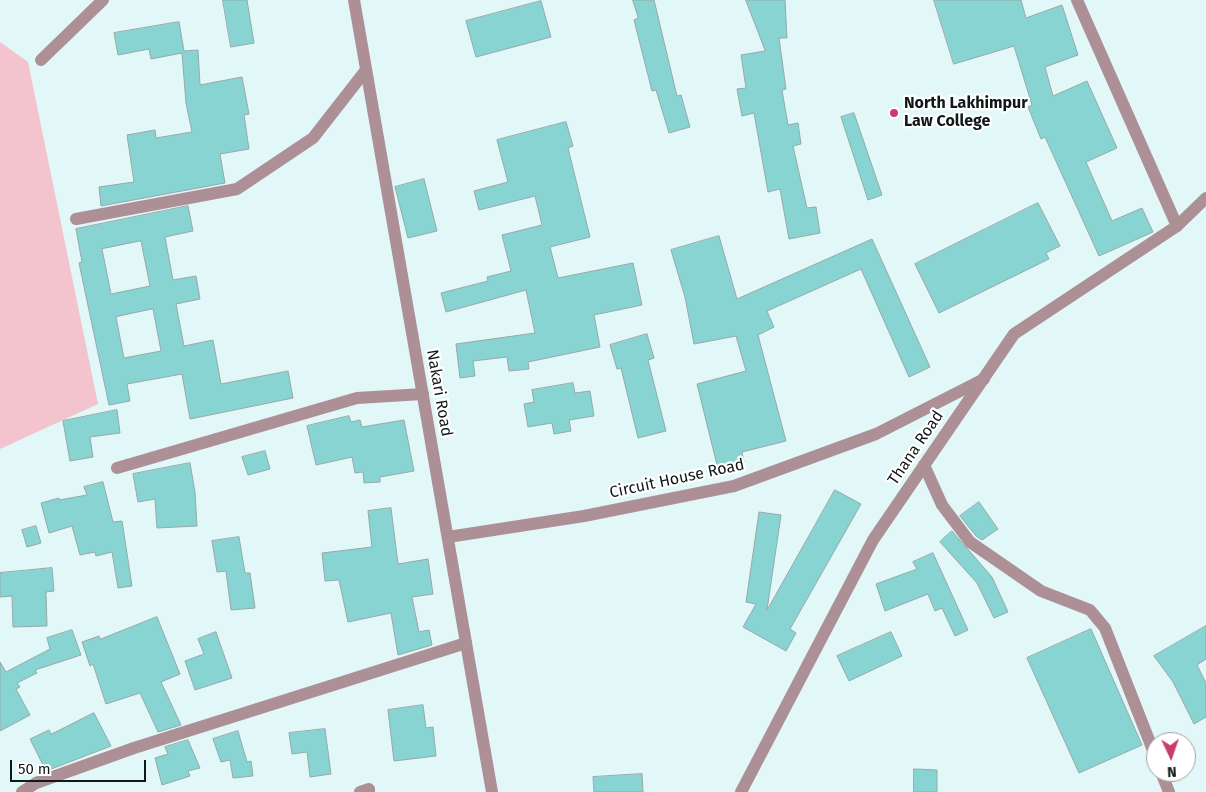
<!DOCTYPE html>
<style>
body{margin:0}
#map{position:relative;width:1206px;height:792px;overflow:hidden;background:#e2f7f7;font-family:"Fira Sans",sans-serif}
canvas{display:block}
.north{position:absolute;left:1146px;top:732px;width:50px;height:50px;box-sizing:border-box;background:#fff;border:1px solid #a0a3a3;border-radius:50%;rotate:177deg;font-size:14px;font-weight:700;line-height:20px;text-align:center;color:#111918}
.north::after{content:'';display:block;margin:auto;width:18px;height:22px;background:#c93c6d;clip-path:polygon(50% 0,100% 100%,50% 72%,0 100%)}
.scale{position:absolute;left:10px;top:760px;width:136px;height:22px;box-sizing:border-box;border:2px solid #111918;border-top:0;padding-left:6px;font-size:15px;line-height:18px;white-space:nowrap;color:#111918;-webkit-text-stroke:4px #fff;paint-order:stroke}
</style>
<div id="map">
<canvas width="1206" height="792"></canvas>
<div class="north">N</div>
<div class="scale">50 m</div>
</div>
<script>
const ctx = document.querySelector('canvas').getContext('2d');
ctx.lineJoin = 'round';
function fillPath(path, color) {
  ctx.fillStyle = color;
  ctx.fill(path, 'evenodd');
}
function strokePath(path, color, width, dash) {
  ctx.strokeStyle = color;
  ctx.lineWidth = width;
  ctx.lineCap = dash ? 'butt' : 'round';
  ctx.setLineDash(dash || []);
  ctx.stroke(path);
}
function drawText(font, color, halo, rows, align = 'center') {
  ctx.font = font + ' "Fira Sans",sans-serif';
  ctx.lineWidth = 4.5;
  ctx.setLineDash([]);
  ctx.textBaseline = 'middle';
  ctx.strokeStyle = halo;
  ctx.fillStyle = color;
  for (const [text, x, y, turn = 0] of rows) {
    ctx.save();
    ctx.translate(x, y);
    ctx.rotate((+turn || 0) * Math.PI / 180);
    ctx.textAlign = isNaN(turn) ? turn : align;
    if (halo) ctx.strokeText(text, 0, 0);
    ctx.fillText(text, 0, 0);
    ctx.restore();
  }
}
fillPath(new Path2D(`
 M 0,42 L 28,62 L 98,404 L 0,449 Z`), '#f4c4ce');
const building = new Path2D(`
 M 223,0 L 247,0 L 254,43 L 231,47 Z
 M 633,0 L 654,0 L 677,96 L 681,95 L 690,127 L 669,133 L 656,90 L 652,91 L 634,20 L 638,18 Z
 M 746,0 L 785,0 L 787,38 L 779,38 L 786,89 L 782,90 L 788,125 L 798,123 L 801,144 L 793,146 L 807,208 L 816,207 L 820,233 L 789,239 L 780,189 L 768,192 L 754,113 L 742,116 L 737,89 L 746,88 L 741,55 L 765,51 Z
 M 934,0 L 1021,0 L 1026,18 L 1062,5 L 1078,55 L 1045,67 L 1053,96 L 1087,81 L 1117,148 L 1086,162 L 1112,221 L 1142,208 L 1153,232 L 1099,256 L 1045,137 L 1041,139 L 1028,107 L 1032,105 L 1014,46 L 954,64 Z
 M 541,1 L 551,37 L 476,57 L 466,21 Z
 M 179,22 L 184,51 L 198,50 L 200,85 L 242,77 L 249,114 L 244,115 L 249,149 L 220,154 L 225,183 L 101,206 L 99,187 L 134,182 L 127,135 L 155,130 L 156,138 L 192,132 L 186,103 L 182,53 L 151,59 L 149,49 L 118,55 L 114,33 Z
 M 854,113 L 882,195 L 868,200 L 841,117 Z
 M 566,122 L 573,146 L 568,148 L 590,237 L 550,247 L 558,278 L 633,263 L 642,305 L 594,315 L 600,347 L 528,362 L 529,369 L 509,371 L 507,357 L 473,361 L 475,376 L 460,378 L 456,344 L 535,333 L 526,290 L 446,312 L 441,293 L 488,281 L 487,277 L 511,271 L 502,235 L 542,225 L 535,196 L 479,210 L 474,191 L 508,182 L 497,140 Z
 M 424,179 L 437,231 L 408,238 L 395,187 Z
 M 1038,203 L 1060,246 L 1046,253 L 1049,259 L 939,313 L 915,264 Z
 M 188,206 L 193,231 L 165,237 L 173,280 L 196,276 L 200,299 L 176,304 L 184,346 L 213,340 L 221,384 L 288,371 L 293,398 L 190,419 L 182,374 L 127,384 L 130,401 L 109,405 L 79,263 L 82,262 L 76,229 ZM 141,241 L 150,286 L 111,294 L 102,249 ZM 153,309 L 161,351 L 124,358 L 116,317 Z
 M 719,236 L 737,299 L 872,239 L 930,367 L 909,377 L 861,269 L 767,311 L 774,327 L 758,335 L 786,441 L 742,452 L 744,462 L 718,469 L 697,384 L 746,371 L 736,336 L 694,344 L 685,297 L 671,250 Z
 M 647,334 L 654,358 L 648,360 L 666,431 L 638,438 L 621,368 L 617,369 L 610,345 Z
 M 573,383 L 575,393 L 590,391 L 594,416 L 569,420 L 571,431 L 554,434 L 552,423 L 528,427 L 524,404 L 534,402 L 532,390 Z
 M 117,410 L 120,433 L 90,437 L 93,457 L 70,461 L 63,421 Z
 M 349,416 L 351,422 L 360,420 L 362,427 L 404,420 L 414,471 L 380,477 L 380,482 L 364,483 L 363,472 L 355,473 L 352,457 L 316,465 L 307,426 Z
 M 265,451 L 270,469 L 248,475 L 242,457 Z
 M 190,463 L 195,492 L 197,526 L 157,528 L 155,499 L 138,502 L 133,474 Z
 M 103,482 L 113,522 L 122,521 L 132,586 L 118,588 L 112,552 L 96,556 L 95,552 L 80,555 L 72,526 L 49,533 L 41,503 L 59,498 L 59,500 L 87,495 L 84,487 Z
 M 835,490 L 861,504 L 790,629 L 796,633 L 786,651 L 743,627 L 756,604 L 746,602 L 759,512 L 781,515 L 767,610 Z
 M 979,502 L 998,529 L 982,540 L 976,536 L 960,516 Z
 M 391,508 L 398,564 L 428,559 L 433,594 L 412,597 L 419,632 L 429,630 L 432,645 L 398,655 L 391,613 L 348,622 L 339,580 L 325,581 L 322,553 L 372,547 L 368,511 Z
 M 36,526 L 41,543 L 27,547 L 22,530 Z
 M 952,531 L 992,577 L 1008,612 L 994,618 L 977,583 L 940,542 Z
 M 239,537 L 245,573 L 250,573 L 255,608 L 231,610 L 226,571 L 217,572 L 212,541 Z
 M 933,553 L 968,630 L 955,636 L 942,608 L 935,611 L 928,594 L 885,611 L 876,584 L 917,569 L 913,562 Z
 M 52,568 L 54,591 L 46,592 L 47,626 L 13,627 L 12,596 L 0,597 L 0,573 Z
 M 157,617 L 180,674 L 161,682 L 181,725 L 158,732 L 140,693 L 106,704 L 93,664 L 90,666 L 82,642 L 99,636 L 100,639 Z
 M 1206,626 L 1206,659 L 1197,665 L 1206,683 L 1206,717 L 1194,724 L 1173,682 L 1154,656 Z
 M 1091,629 L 1142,745 L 1079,773 L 1027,658 Z
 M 72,630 L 81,655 L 35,670 L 37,673 L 17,683 L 20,687 L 16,689 L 30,715 L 0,731 L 0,662 L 6,672 L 50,649 L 47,638 Z
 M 216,632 L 232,678 L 195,690 L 185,661 L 204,654 L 198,639 Z
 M 891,632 L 902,656 L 849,681 L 837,656 Z
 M 423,705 L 426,728 L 433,727 L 436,756 L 394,761 L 388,710 Z
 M 94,713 L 111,746 L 46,771 L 30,739 L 49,730 L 51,734 Z
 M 325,729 L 331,774 L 310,777 L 307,752 L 292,754 L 289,733 Z
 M 238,731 L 247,762 L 251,761 L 253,776 L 233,778 L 230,760 L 221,762 L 213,739 Z
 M 188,740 L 200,768 L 188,771 L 190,776 L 162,785 L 155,758 L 168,754 L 165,747 Z
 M 914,769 L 937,770 L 937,792 L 914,792 Z
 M 642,774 L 643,792 L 594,792 L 593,777 Z`);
fillPath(building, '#88d4d3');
strokePath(building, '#95a9a8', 1);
strokePath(new Path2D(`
 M 1077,0 L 1177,226
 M 41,60 L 103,0
 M 76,219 L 237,189 L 313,138 L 366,70
 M 924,465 L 942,505 L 970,542 L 1041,591 L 1090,610 L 1105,628 L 1156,758
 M 117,468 L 357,398 L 423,394
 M 448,537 L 584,516 L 734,486 L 876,434 L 984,379
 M 1161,772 L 1169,792
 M 22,792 L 36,783 L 134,748 L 466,643
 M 360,792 L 369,789 L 369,792`), '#ac9096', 12);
strokePath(new Path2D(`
 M 354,0 L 492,792
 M 741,792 L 873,540 L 1014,334 L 1177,226 L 1206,198`), '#ac9096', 12);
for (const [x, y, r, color] of [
 [894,113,5,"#c93c6d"]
]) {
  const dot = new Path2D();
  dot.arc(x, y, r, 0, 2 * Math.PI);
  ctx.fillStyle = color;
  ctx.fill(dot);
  strokePath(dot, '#fff', 2);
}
drawText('bold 16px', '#111918', '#fff', [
 ["North Lakhimpur",904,104],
 ["Law College",904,122]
], 'left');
drawText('16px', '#111918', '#fff', [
 ["Nakari Road",439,393,80],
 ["Thana Road",916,448,-56],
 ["Circuit House Road",677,479,-12]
]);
</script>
